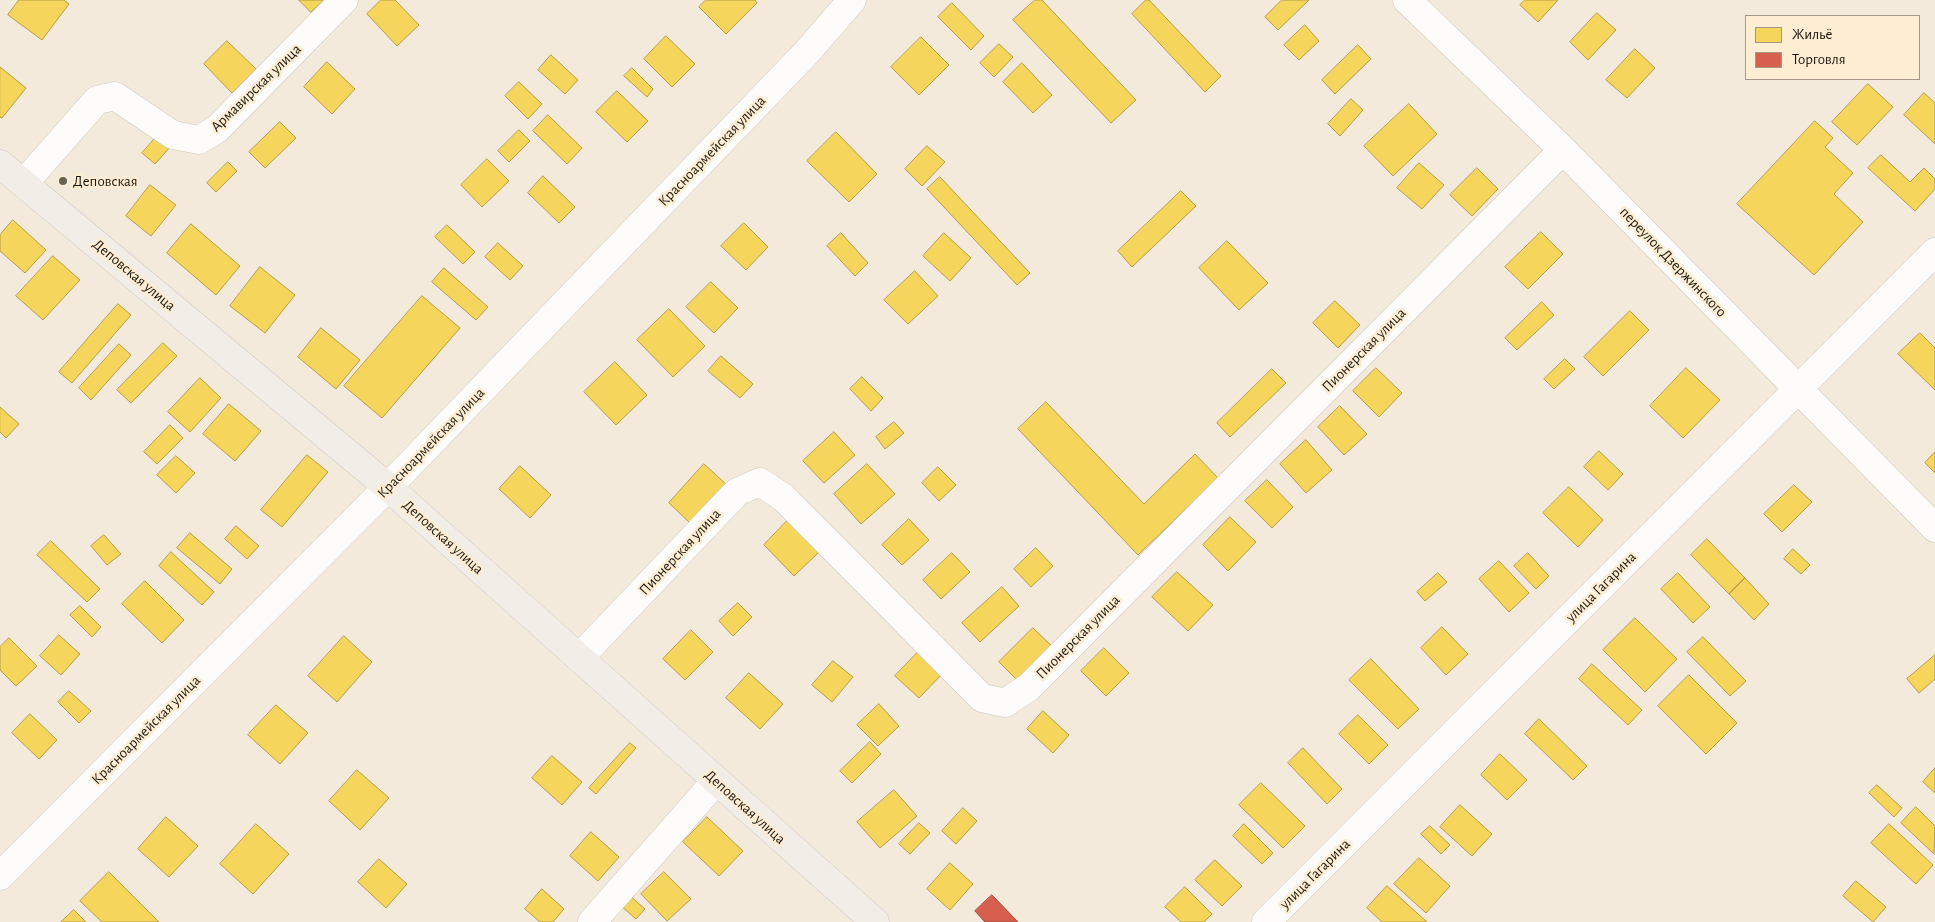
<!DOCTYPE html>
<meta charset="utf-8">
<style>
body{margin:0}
#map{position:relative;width:1935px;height:922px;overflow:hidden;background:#f3eadc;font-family:"Alegreya Sans",sans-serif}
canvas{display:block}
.legend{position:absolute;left:1745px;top:15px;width:175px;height:65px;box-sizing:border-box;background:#fcedd3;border:1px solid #a39885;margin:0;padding:6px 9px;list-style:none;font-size:15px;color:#1d180f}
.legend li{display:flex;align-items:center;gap:10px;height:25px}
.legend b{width:25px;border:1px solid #a39885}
</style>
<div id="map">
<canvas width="1935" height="922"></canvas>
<ul class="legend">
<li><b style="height:14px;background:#f6d55c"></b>Жильё</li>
<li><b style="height:14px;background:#d6604d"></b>Торговля</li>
</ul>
</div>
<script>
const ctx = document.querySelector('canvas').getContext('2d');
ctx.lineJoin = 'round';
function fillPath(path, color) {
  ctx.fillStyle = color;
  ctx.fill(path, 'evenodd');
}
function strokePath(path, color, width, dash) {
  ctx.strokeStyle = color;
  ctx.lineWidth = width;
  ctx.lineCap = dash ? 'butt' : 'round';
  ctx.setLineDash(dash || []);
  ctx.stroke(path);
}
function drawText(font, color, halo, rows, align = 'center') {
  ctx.font = font + ' "Alegreya Sans",sans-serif';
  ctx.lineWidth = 5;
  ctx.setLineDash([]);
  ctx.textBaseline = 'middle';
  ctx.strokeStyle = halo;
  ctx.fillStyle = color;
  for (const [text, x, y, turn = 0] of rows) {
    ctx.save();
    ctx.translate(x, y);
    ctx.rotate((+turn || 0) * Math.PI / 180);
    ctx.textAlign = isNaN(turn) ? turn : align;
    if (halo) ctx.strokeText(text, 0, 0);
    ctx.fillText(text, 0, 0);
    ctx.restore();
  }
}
const homes = new Path2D(`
 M 19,0 L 64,0 L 69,4 L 42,40 L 8,15 Z
 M 299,0 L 324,0 L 311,12 Z
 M 381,0 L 395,0 L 419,25 L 397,46 L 367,14 Z
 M 706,0 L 755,0 L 757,3 L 726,34 L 699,7 Z
 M 1035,0 L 1042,0 L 1136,100 L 1111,123 L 1013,20 Z
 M 1146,0 L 1149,0 L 1221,76 L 1205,92 L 1132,14 Z
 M 1282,0 L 1309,0 L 1278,30 L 1265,17 Z
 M 1525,0 L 1558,0 L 1538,22 L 1520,5 Z
 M 952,3 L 984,36 L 971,50 L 938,17 Z
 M 1597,13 L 1616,30 L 1588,60 L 1570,42 Z
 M 1305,25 L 1319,41 L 1299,60 L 1284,45 Z
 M 666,36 L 695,64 L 672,87 L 644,59 Z
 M 921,37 L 949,65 L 919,95 L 891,67 Z
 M 227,41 L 256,69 L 232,93 L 204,64 Z
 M 999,44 L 1013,57 L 994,77 L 980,63 Z
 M 1358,45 L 1371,59 L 1335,94 L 1322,80 Z
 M 1635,49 L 1655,68 L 1627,98 L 1606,80 Z
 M 551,55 L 578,80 L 565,94 L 538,70 Z
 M 327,62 L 355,89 L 332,114 L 304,87 Z
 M 1022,63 L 1052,95 L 1033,113 L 1003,82 Z
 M 0,67 L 26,88 L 2,118 L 0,117 Z
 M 632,68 L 653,89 L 647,97 L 624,76 Z
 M 519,82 L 542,104 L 528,119 L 505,96 Z
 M 1868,84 L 1893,107 L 1857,145 L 1832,122 Z
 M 617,91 L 648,121 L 627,142 L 596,112 Z
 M 1924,93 L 1935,103 L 1935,144 L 1904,115 Z
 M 1351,99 L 1363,110 L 1340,136 L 1328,124 Z
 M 1409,104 L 1437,134 L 1393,176 L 1364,146 Z
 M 548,115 L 582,148 L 567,164 L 533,131 Z
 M 1815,121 L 1833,138 L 1825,147 L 1853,173 L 1834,194 L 1863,222 L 1814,275 L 1737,204 Z
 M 280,122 L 296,138 L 265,168 L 249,152 Z
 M 519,130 L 530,141 L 509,162 L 498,151 Z
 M 836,132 L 877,174 L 849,202 L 807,161 Z
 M 159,134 L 172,145 L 155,164 L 142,153 Z
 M 927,146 L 945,162 L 922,186 L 905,169 Z
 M 1881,155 L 1910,182 L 1924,168 L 1935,179 L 1935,189 L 1915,211 L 1868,168 Z
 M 487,159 L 509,181 L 482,207 L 461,185 Z
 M 228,162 L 237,171 L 216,192 L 207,183 Z
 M 1419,163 L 1444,185 L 1422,209 L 1397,188 Z
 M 1477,168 L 1498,189 L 1472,216 L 1450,195 Z
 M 543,176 L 575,207 L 559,223 L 528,193 Z
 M 940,177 L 1030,273 L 1017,285 L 927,189 Z
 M 150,185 L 176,205 L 151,236 L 126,216 Z
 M 1181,191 L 1196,206 L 1132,267 L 1118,251 Z
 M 13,220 L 46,250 L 25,273 L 0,251 L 0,235 Z
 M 744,223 L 768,247 L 746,270 L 721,246 Z
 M 191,224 L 240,266 L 216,295 L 167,253 Z
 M 447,225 L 475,252 L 463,264 L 435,237 Z
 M 1541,232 L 1563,254 L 1528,289 L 1505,267 Z
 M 841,233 L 868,263 L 855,276 L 827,246 Z
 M 944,233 L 971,258 L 950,281 L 923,256 Z
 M 1227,241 L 1268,283 L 1239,310 L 1199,268 Z
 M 498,243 L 523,266 L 510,280 L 485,257 Z
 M 53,256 L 80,280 L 43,320 L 16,296 Z
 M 260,267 L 295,295 L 265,333 L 230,306 Z
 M 444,268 L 488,307 L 476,320 L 432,282 Z
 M 915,271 L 938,296 L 908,324 L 884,300 Z
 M 711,282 L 738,308 L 714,333 L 686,307 Z
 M 422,296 L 460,328 L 382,418 L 344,386 Z
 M 1335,301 L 1360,325 L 1338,348 L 1313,323 Z
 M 1542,302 L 1554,315 L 1517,350 L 1505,338 Z
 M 118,304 L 131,315 L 72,383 L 59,372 Z
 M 669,309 L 705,346 L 673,377 L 637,340 Z
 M 1630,311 L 1649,330 L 1603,376 L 1584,357 Z
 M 321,328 L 360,360 L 336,389 L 298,357 Z
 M 1920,333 L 1935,348 L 1935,390 L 1898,354 Z
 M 163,343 L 177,356 L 131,403 L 117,390 Z
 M 119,344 L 131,355 L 91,400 L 79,388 Z
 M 721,356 L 753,384 L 740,398 L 708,371 Z
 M 1565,359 L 1575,369 L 1554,389 L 1544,379 Z
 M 615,362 L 647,395 L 616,425 L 584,392 Z
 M 1376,368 L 1402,393 L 1379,417 L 1353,391 Z
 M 1686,368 L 1720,400 L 1683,438 L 1650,406 Z
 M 1272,369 L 1286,383 L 1230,437 L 1217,423 Z
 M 862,377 L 883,398 L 871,411 L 850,389 Z
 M 200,378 L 221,398 L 190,432 L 168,412 Z
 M 1046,402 L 1144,504 L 1195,454 L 1218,478 L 1138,555 L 1018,429 Z
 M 229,404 L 261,431 L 235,461 L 203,434 Z
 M 1340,406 L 1367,434 L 1344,455 L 1318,427 Z
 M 0,407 L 19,424 L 6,438 L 0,432 Z
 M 894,422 L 904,433 L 885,449 L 876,437 Z
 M 170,425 L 183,438 L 157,464 L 144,452 Z
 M 834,432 L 855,455 L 824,483 L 803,461 Z
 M 1306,440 L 1332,470 L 1306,493 L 1280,464 Z
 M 1599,451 L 1623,474 L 1608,490 L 1584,467 Z
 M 1935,452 L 1935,473 L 1925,463 Z
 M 307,455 L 328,472 L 282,527 L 261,510 Z
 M 176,456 L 195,473 L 176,493 L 157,475 Z
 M 704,464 L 727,485 L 691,524 L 669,503 Z
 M 867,464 L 895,494 L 861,524 L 834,494 Z
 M 520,466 L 551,495 L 530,518 L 499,489 Z
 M 938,467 L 956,485 L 939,501 L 922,483 Z
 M 1267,480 L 1293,507 L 1272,528 L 1245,501 Z
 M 1794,485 L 1812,502 L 1782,532 L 1764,514 Z
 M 1569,487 L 1603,520 L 1578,547 L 1543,513 Z
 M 1230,517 L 1256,542 L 1228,571 L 1203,545 Z
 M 909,519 L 929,540 L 902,565 L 882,545 Z
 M 787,521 L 819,552 L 794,576 L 764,545 Z
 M 236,526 L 259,546 L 247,559 L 225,539 Z
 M 190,533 L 232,569 L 220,584 L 177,548 Z
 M 104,535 L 121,554 L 107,565 L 91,546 Z
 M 1707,539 L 1745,578 L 1729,594 L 1691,555 Z
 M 51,541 L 100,589 L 87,602 L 37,555 Z
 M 1036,548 L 1053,566 L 1031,587 L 1014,569 Z
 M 1793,549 L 1810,565 L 1801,574 L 1784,559 Z
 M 171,552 L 214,592 L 202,605 L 159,566 Z
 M 952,553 L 970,572 L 941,599 L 923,580 Z
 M 1528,553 L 1549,576 L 1536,589 L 1514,566 Z
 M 1499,561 L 1529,593 L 1509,612 L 1479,579 Z
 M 1177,572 L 1213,605 L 1188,631 L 1152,597 Z
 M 1438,573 L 1447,582 L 1425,601 L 1417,592 Z
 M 1678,573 L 1710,607 L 1693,623 L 1661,589 Z
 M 1745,578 L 1769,604 L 1754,620 L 1729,594 Z
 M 145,581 L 184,620 L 162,643 L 122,604 Z
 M 1002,587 L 1019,606 L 980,642 L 962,623 Z
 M 738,603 L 752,617 L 733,636 L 719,621 Z
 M 80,606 L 101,627 L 92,637 L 70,615 Z
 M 1635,618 L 1677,659 L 1645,692 L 1603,650 Z
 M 1442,627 L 1468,654 L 1446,675 L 1421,648 Z
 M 1033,628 L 1055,649 L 1020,683 L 999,662 Z
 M 691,630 L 713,652 L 685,680 L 663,659 Z
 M 59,635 L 80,654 L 61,675 L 40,656 Z
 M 344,636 L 372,662 L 337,702 L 308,676 Z
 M 1703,637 L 1746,681 L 1730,696 L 1687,652 Z
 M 9,638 L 37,666 L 16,686 L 0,670 L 0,647 Z
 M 1104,648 L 1129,673 L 1106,696 L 1081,671 Z
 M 921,649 L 945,671 L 919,698 L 895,676 Z
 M 1935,655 L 1935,679 L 1919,693 L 1907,679 Z
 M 1371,659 L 1419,709 L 1398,729 L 1349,680 Z
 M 833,661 L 853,677 L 832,702 L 812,685 Z
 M 1592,664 L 1642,710 L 1628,725 L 1579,679 Z
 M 749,673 L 783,704 L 760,729 L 726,698 Z
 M 1689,675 L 1737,723 L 1706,754 L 1658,706 Z
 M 69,691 L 91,711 L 79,723 L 58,702 Z
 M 879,704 L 899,726 L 878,746 L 857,725 Z
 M 276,705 L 308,733 L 280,764 L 248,735 Z
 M 1043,711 L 1069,735 L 1053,753 L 1027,729 Z
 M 30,714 L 57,740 L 39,759 L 12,733 Z
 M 1358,715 L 1388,745 L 1369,764 L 1339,734 Z
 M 1539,719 L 1587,766 L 1573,780 L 1525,734 Z
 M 870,742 L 881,754 L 852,783 L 840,771 Z
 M 630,743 L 636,748 L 596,794 L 589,788 Z
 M 1303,748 L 1342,789 L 1327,804 L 1288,763 Z
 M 1500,754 L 1527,780 L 1507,800 L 1481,775 Z
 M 552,756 L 582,782 L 562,805 L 532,778 Z
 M 1935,768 L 1935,793 L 1923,782 Z
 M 357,770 L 389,798 L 360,830 L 329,801 Z
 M 1261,783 L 1305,826 L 1283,848 L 1239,805 Z
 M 1877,785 L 1902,808 L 1894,817 L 1869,793 Z
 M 894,790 L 917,816 L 880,848 L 857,822 Z
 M 1460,805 L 1492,834 L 1472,856 L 1440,827 Z
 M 1916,807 L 1935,826 L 1934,854 L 1901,823 Z
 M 963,808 L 977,821 L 956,844 L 942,831 Z
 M 166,817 L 198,846 L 169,877 L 138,849 Z
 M 707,817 L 743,851 L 719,876 L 683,842 Z
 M 919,823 L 930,833 L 910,854 L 899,844 Z
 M 256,824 L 289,854 L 253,894 L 220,864 Z
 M 1244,824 L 1273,853 L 1262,864 L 1233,836 Z
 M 1889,824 L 1933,865 L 1916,884 L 1871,843 Z
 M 1430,826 L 1450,845 L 1441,854 L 1421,834 Z
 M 591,832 L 619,857 L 598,881 L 570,856 Z
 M 1419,858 L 1450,886 L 1426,913 L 1394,884 Z
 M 379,859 L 407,884 L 386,908 L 358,882 Z
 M 1215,860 L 1242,886 L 1222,906 L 1195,880 Z
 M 950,863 L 973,884 L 950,910 L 927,889 Z
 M 109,872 L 159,922 L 102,922 L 80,901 Z
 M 664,872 L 691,899 L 667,921 L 641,894 Z
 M 1856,881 L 1886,907 L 1873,922 L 1843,896 Z
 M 1387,886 L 1427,922 L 1382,922 L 1367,908 Z
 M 1185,887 L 1212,914 L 1204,922 L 1181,922 L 1165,907 Z
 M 542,889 L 564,909 L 553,922 L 540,922 L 525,909 Z
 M 629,895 L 645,909 L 636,919 L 620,905 Z
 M 74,910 L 86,922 L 61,922 Z`);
fillPath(homes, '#f6d55c');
strokePath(homes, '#b59c45', 1);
const shops = new Path2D(`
 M 992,895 L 1018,922 L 985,922 L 975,911 Z`);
fillPath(shops, '#d6604d');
strokePath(shops, '#9e4a3a', 1);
const minor = new Path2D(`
 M 1407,0 L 1563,150 L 1935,528
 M 24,183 L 97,100 L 115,96 L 173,135 L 199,140 L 217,129 L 344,0
 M 579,658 L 737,492 L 760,482 L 784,498 L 982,698 L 1005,703 L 1029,687 L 1563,150
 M 0,876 L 388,487 L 807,52 L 852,0
 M 592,922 L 716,781
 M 1266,922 L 1935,252`);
const major = new Path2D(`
 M 0,164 L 388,487 L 875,922`);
strokePath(minor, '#cec7bc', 29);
strokePath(major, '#cecac2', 29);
strokePath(minor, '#fdfcfa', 28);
strokePath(major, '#f2ede6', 28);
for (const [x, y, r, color] of [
 [63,181,5,"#686257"]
]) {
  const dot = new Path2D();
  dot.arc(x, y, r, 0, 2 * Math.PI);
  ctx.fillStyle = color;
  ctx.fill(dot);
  strokePath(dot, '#fcedd3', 2);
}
drawText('15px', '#1d180f', '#fcedd3', [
 ["Армавирская улица",256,88,-44],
 ["Красноармейская улица",712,151,-46],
 ["переулок Дзержинского",1673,262,46],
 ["Деповская улица",134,275,40],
 ["Пионерская улица",1364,350,-45],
 ["Красноармейская улица",431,443,-46],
 ["Деповская улица",443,537,42],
 ["Пионерская улица",680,552,-47],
 ["улица Гагарина",1601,587,-45],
 ["Пионерская улица",1078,637,-45],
 ["Красноармейская улица",146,730,-45],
 ["Деповская улица",745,807,42],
 ["улица Гагарина",1315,874,-45]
]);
drawText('15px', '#1d180f', '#fcedd3', [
 ["Деповская",73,181]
], 'left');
</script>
